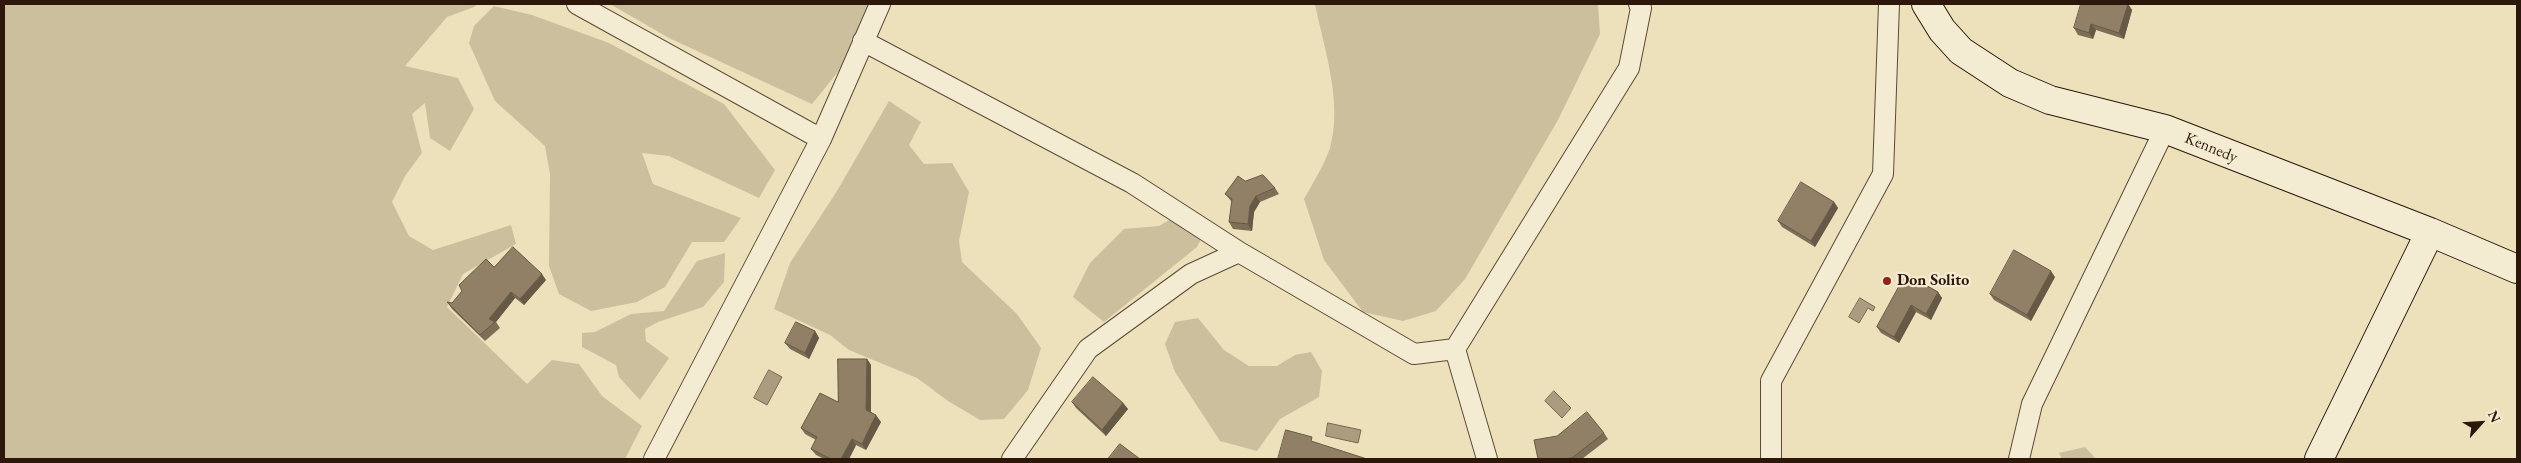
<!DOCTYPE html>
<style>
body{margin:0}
#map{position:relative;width:2521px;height:463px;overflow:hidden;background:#ede1bb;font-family:"EB Garamond",serif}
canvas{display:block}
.frame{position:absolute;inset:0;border:5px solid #2d170a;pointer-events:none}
.north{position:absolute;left:2456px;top:398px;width:50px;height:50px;-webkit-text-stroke:4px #f3ecd3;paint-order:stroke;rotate:64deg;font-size:14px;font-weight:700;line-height:20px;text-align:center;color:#2d170a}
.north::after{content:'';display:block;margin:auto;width:18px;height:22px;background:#2d170a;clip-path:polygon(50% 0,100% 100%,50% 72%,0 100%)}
</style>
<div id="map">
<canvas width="2521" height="463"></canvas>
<div class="frame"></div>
<div class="north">N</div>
</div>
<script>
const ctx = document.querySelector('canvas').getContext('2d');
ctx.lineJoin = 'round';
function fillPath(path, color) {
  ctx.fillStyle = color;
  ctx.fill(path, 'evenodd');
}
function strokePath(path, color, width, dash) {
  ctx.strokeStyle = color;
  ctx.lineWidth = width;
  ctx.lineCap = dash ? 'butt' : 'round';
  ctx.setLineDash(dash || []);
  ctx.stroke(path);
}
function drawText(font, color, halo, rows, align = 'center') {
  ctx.font = font + ' "EB Garamond",serif';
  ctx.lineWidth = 4.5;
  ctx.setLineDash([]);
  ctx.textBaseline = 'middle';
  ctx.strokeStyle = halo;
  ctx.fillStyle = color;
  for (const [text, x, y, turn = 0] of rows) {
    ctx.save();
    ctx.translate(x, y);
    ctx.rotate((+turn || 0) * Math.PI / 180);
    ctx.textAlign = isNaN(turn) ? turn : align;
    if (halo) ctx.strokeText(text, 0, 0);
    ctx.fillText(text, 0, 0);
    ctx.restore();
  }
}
fillPath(new Path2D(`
 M 4,4 L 477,4 L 474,7 L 447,17 L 405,66 L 458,78 L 474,109 L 450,151 L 430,138 L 425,103 L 412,114 L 422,153 L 405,176 L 392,202 L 409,236 L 433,250 L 511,225 L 516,244 L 463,274 L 447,307 L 527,384 L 552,360 L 579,364 L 602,396 L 642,426 L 625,459 L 4,459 Z
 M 610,4 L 888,4 L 863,41 L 812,104 L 669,38 Z
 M 1315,4 L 1598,4 L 1600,34 L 1558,120 L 1465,279 L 1436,311 L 1403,321 L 1363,312 L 1324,260 L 1304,199 C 1313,183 1324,165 1330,148 C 1343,102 1324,49 1315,4 Z
 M 494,6 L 532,15 L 609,43 L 724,104 L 775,170 L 759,198 L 669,156 L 642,153 L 653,184 L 741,218 L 724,242 L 692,242 L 665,287 L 637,302 L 591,311 L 559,294 L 549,266 L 550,174 L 545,146 L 495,101 L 469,43 L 474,26 Z
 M 889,101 L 921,122 L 909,145 L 924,164 L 952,163 L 969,192 L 959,241 L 962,262 L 1017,314 L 1041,348 L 1028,390 L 1004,419 L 980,420 L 948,401 L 917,378 L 849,350 L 830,335 L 774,309 L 790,263 L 837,191 Z
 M 1183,212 L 1202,237 L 1197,247 L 1104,322 L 1073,297 L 1090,263 L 1124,229 L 1159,226 Z
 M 725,253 L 724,282 L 703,307 L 658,322 L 645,329 L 646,341 L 669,358 L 640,400 L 619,377 L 616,365 L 582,347 L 582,333 L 595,332 L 631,314 L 664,311 L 697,261 Z
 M 1198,318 L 1224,350 L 1249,366 L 1277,366 L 1295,355 L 1311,352 L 1322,371 L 1319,397 L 1280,419 L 1257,451 L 1220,441 L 1175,372 L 1165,344 L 1175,322 Z
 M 2085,447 L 2096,459 L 2062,459 L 2059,453 Z`), '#ccbf9d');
const water = new Path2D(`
 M 1860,298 L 1875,307 L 1873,311 L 1868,308 L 1859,323 L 1849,317 Z
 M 769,370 L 782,377 L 767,405 L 754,398 Z
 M 1554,391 L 1571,408 L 1562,418 L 1545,401 Z
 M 1328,423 L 1361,430 L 1358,443 L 1326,436 Z`);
fillPath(water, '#ac9c7f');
strokePath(water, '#796750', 1);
const street = new Path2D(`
 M 577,4 L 821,139
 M 863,41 L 1132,183 L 1239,252
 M 1455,349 L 1487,459
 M 654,459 L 821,139 L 880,4
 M 1012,459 L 1088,349 L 1191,274 L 1239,252 L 1414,354 L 1455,349 L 1629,68 L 1641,8 L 1639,4
 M 1771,459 L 1771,381 L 1883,174 L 1889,4
 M 2019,459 L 2032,404 L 2165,129`);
const secondary = new Path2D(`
 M 1926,4 L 1942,30 L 1961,51 L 2010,83 L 2050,100 L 2165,129 L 2430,232 L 2517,269
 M 2319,459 L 2430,232`);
strokePath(street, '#5d4a36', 22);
strokePath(secondary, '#2d170a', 30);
strokePath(street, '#f3ecd3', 20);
strokePath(secondary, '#f3ecd3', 28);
fillPath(new Path2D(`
 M 2128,4 L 2132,10 L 2124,39 L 2096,30 L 2093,39 L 2078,35 L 2074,28 Z
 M 1245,181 L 1275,188 L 1279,194 L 1260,202 L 1254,212 L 1252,231 L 1233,229 L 1229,222 L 1232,202 L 1225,194 Z
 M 1834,202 L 1838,208 L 1815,247 L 1782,227 L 1778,221 Z
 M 1906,274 L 1938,292 L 1942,298 L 1931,320 L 1916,312 L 1899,343 L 1881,333 L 1877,327 Z
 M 2055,277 L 2031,321 L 1994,300 L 1990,294 Z
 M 546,280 L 524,305 L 515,298 L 496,322 L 500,328 L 485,341 L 452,309 L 447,302 L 452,303 Z
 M 815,331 L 819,338 L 809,359 L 790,349 L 785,343 Z
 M 867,359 L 871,365 L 871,412 L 881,422 L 866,450 L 856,445 L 849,459 L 824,459 L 816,455 L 811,449 L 816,440 L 805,434 L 801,428 L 838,402 Z
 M 1072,402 L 1123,403 L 1128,409 L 1106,436 L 1076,408 Z
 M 1604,433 L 1608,439 L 1582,459 L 1538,459 Z`), '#7d6e58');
fillPath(new Path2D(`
 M 2128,4 L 2132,10 L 2124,39 L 2119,33 Z
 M 2091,24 L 2096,30 L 2093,39 L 2089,33 Z
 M 1256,196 L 1260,202 L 1254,212 L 1252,231 L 1248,224 L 1250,206 Z
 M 1834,202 L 1838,208 L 1815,247 L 1811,241 Z
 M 2051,271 L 2055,277 L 2031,321 L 2027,315 Z
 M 542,274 L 546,280 L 524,305 L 520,299 Z
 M 511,292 L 515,298 L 496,322 L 489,319 Z
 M 1938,292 L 1942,298 L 1931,320 L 1926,314 Z
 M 1911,305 L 1916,312 L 1899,343 L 1894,337 Z
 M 815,331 L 819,338 L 809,359 L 805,353 Z
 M 867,359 L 871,365 L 871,416 L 866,410 Z
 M 1123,403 L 1128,409 L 1106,436 L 1102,430 Z
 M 876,415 L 881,422 L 866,450 L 862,444 Z
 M 852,439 L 856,445 L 849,459 L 841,459 Z`), '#665a47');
const building = new Path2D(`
 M 2081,4 L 2128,4 L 2119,33 L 2091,24 L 2089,33 L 2074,28 Z
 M 1263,175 L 1275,188 L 1256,196 L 1250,206 L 1248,224 L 1229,222 L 1232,199 L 1225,194 L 1238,176 L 1245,181 Z
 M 1801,182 L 1834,202 L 1811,241 L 1778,221 Z
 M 513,247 L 542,274 L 520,299 L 511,292 L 489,319 L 495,322 L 480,335 L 447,302 L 452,303 L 462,291 L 459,285 L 486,259 L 494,267 Z
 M 2014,250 L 2051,271 L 2027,315 L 1990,294 Z
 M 1906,274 L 1938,292 L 1926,314 L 1911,305 L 1894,337 L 1877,327 Z
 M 796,322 L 815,331 L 805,353 L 785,343 Z
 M 838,359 L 867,359 L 866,410 L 876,415 L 862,444 L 852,439 L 841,459 L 831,459 L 811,449 L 817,437 L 801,428 L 820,393 L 838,402 Z
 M 1093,377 L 1123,403 L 1102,430 L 1072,402 Z
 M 1587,412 L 1604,433 L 1572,458 L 1563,459 L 1538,459 L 1534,440 L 1557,436 Z
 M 1286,430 L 1312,437 L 1311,441 L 1367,459 L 1278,459 Z
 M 1120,444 L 1140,459 L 1108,459 Z`);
fillPath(building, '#918066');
strokePath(building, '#665a47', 1);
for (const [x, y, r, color] of [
 [1887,281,5,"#8f2418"]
]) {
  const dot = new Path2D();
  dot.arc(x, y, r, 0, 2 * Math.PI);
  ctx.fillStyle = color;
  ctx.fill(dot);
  strokePath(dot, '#f3ecd3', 2);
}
drawText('16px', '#2d170a', '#f3ecd3', [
 ["Kennedy",2211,148,22]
]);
drawText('bold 16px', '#2d170a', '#f3ecd3', [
 ["Don Solito",1897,281]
], 'left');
</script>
